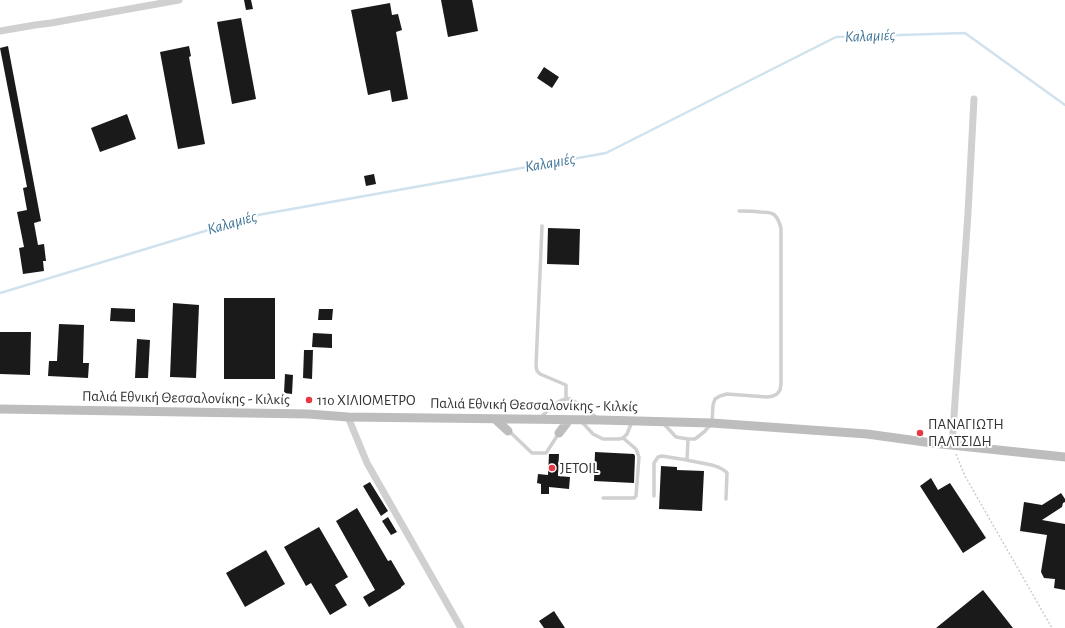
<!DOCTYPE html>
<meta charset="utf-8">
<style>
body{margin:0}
canvas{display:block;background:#fff}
</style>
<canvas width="1065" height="628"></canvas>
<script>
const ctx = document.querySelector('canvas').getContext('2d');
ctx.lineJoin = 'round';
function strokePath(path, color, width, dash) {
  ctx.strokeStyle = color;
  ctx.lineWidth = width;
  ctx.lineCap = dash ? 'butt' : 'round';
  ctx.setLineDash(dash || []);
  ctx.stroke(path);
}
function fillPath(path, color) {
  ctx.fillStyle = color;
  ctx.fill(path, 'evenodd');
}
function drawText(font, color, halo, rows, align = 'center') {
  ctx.font = font + ' "Alegreya Sans",sans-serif';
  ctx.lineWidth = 4;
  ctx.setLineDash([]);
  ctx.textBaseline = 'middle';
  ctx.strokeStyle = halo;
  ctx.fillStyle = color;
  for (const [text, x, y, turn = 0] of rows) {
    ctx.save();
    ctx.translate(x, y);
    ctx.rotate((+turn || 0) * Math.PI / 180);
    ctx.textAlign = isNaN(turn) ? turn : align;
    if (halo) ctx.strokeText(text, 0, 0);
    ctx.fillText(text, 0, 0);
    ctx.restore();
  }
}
strokePath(new Path2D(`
 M 0,293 L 258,215 L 606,153 L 836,37 L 965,33 L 1065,105`), '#cfe2ee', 2.5);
fillPath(new Path2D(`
 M 244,0 L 251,0 L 253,9 L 246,10 Z
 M 441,0 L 472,0 L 478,31 L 448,37 Z
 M 390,3 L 392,15 L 398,14 L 402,30 L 396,32 L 408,99 L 392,102 L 390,90 L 368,95 L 351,10 Z
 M 241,18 L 256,99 L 232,104 L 217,22 Z
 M 8,46 L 41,221 L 34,223 L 38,245 L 44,244 L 46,261 L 43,261 L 44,271 L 23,274 L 19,248 L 24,247 L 17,212 L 27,210 L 23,188 L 27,187 L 0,48 Z
 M 189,46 L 191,56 L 189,57 L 205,144 L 178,149 L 160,52 Z
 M 544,67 L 559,77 L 552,88 L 537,78 Z
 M 127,114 L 136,139 L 100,152 L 91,128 Z
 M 374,174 L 376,184 L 366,186 L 364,176 Z
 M 548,228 L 580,229 L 579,265 L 547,264 Z
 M 224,298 L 275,298 L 275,379 L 224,379 Z
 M 173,303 L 199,305 L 196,378 L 170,377 Z
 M 111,308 L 135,309 L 135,322 L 110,321 Z
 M 319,309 L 333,309 L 332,320 L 318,320 Z
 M 59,324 L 84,325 L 83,363 L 89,363 L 88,378 L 48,376 L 49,361 L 57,361 Z
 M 0,332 L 31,332 L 30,375 L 0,374 Z
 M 313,333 L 332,334 L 332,348 L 312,347 Z
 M 137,339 L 150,340 L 148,378 L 135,378 Z
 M 304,350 L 313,350 L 312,379 L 303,378 Z
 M 285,374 L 293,375 L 292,394 L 284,393 Z
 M 595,452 L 634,454 L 635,456 L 634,483 L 594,481 Z
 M 549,454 L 559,454 L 558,476 L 570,477 L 569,489 L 549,487 L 549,494 L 541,494 L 541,484 L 537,483 L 538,474 L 548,475 Z
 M 661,466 L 677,467 L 677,470 L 704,471 L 702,511 L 659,509 Z
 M 931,478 L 938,490 L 950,483 L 986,538 L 963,553 L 920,486 Z
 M 370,482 L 388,511 L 381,516 L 363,486 Z
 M 1061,493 L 1065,499 L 1065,502 L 1063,503 L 1062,507 L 1042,520 L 1065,524 L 1065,590 L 1054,588 L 1055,579 L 1044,578 L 1041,572 L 1047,535 L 1020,531 L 1024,502 L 1042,505 Z
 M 357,508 L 388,561 L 391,560 L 405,584 L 401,587 L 401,588 L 369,607 L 363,597 L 375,590 L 336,521 Z
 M 388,517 L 397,532 L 391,535 L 382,521 Z
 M 319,527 L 348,577 L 335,585 L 347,605 L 330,615 L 311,583 L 306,586 L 284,547 Z
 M 266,550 L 285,584 L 245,607 L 226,573 Z
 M 983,590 L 1013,628 L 936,628 Z
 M 554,611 L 565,628 L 544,628 L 539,621 Z`), '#1a1a1a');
strokePath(new Path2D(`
 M 956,454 L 965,476 L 1052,628`), '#cdcdcd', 1.5, [2, 2]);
strokePath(new Path2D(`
 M 542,226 L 536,366 L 537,371 L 540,374 L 566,385 L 566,398
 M 541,417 C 549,410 559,397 571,399 L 596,417
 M 581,421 L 593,434 L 603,439 L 619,439 L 623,438 L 627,434 L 632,422
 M 663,423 L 676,437 L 688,439 L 695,439 L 704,432 L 712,423 L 713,405 L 715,399 L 720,396 L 727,394 L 767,397 L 773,396 L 777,394 L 780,390 L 781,384 L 781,228 C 777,214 774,212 760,212 C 753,211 746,211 739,211
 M 509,431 L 532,453 L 546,453 L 559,433
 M 687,460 C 698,463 720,464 727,473 L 726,499
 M 654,496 L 654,463 L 658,457 L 662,456 L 687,460 L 688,439
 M 603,498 L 634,498 L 636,496 L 639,457 L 636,449 L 623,438`), '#d0d0d0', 3.5);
strokePath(new Path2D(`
 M 0,31 L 35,25 L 51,23 L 179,0
 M 348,417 L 367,463 L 461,628
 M 952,445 L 968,213 L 974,99`), '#d0d0d0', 7);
strokePath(new Path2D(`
 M 0,409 L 308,414 L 348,417 L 600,420 L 712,423 L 867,434 L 932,443 L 1065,457
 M 495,419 L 508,431
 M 559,433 L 569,420`), '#bdbdbd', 9);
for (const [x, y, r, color] of [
 [309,400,4,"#e63946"],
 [920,433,4,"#e63946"],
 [552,468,4,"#e63946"]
]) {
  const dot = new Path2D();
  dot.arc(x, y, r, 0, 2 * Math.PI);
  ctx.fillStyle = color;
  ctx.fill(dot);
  strokePath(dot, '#fff', 1.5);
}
drawText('15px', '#333', '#fff', [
 ["Παλιά Εθνική Θεσσαλονίκης - Κιλκίς",186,398,1],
 ["Παλιά Εθνική Θεσσαλονίκης - Κιλκίς",534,405,1]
]);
drawText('15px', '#333', '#fff', [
 ["11ο ΧΙΛΙΟΜΕΤΡΟ",317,400],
 ["ΠΑΝΑΓΙΩΤΗ",928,424],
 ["ΠΑΛΤΣΙΔΗ",928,441],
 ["JETOIL",560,468]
], 'left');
drawText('italic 16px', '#3f7597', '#fff', [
 ["Καλαμιές",870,36,-2],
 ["Καλαμιές",550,163,-10],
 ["Καλαμιές",232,223,-16]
]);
</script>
